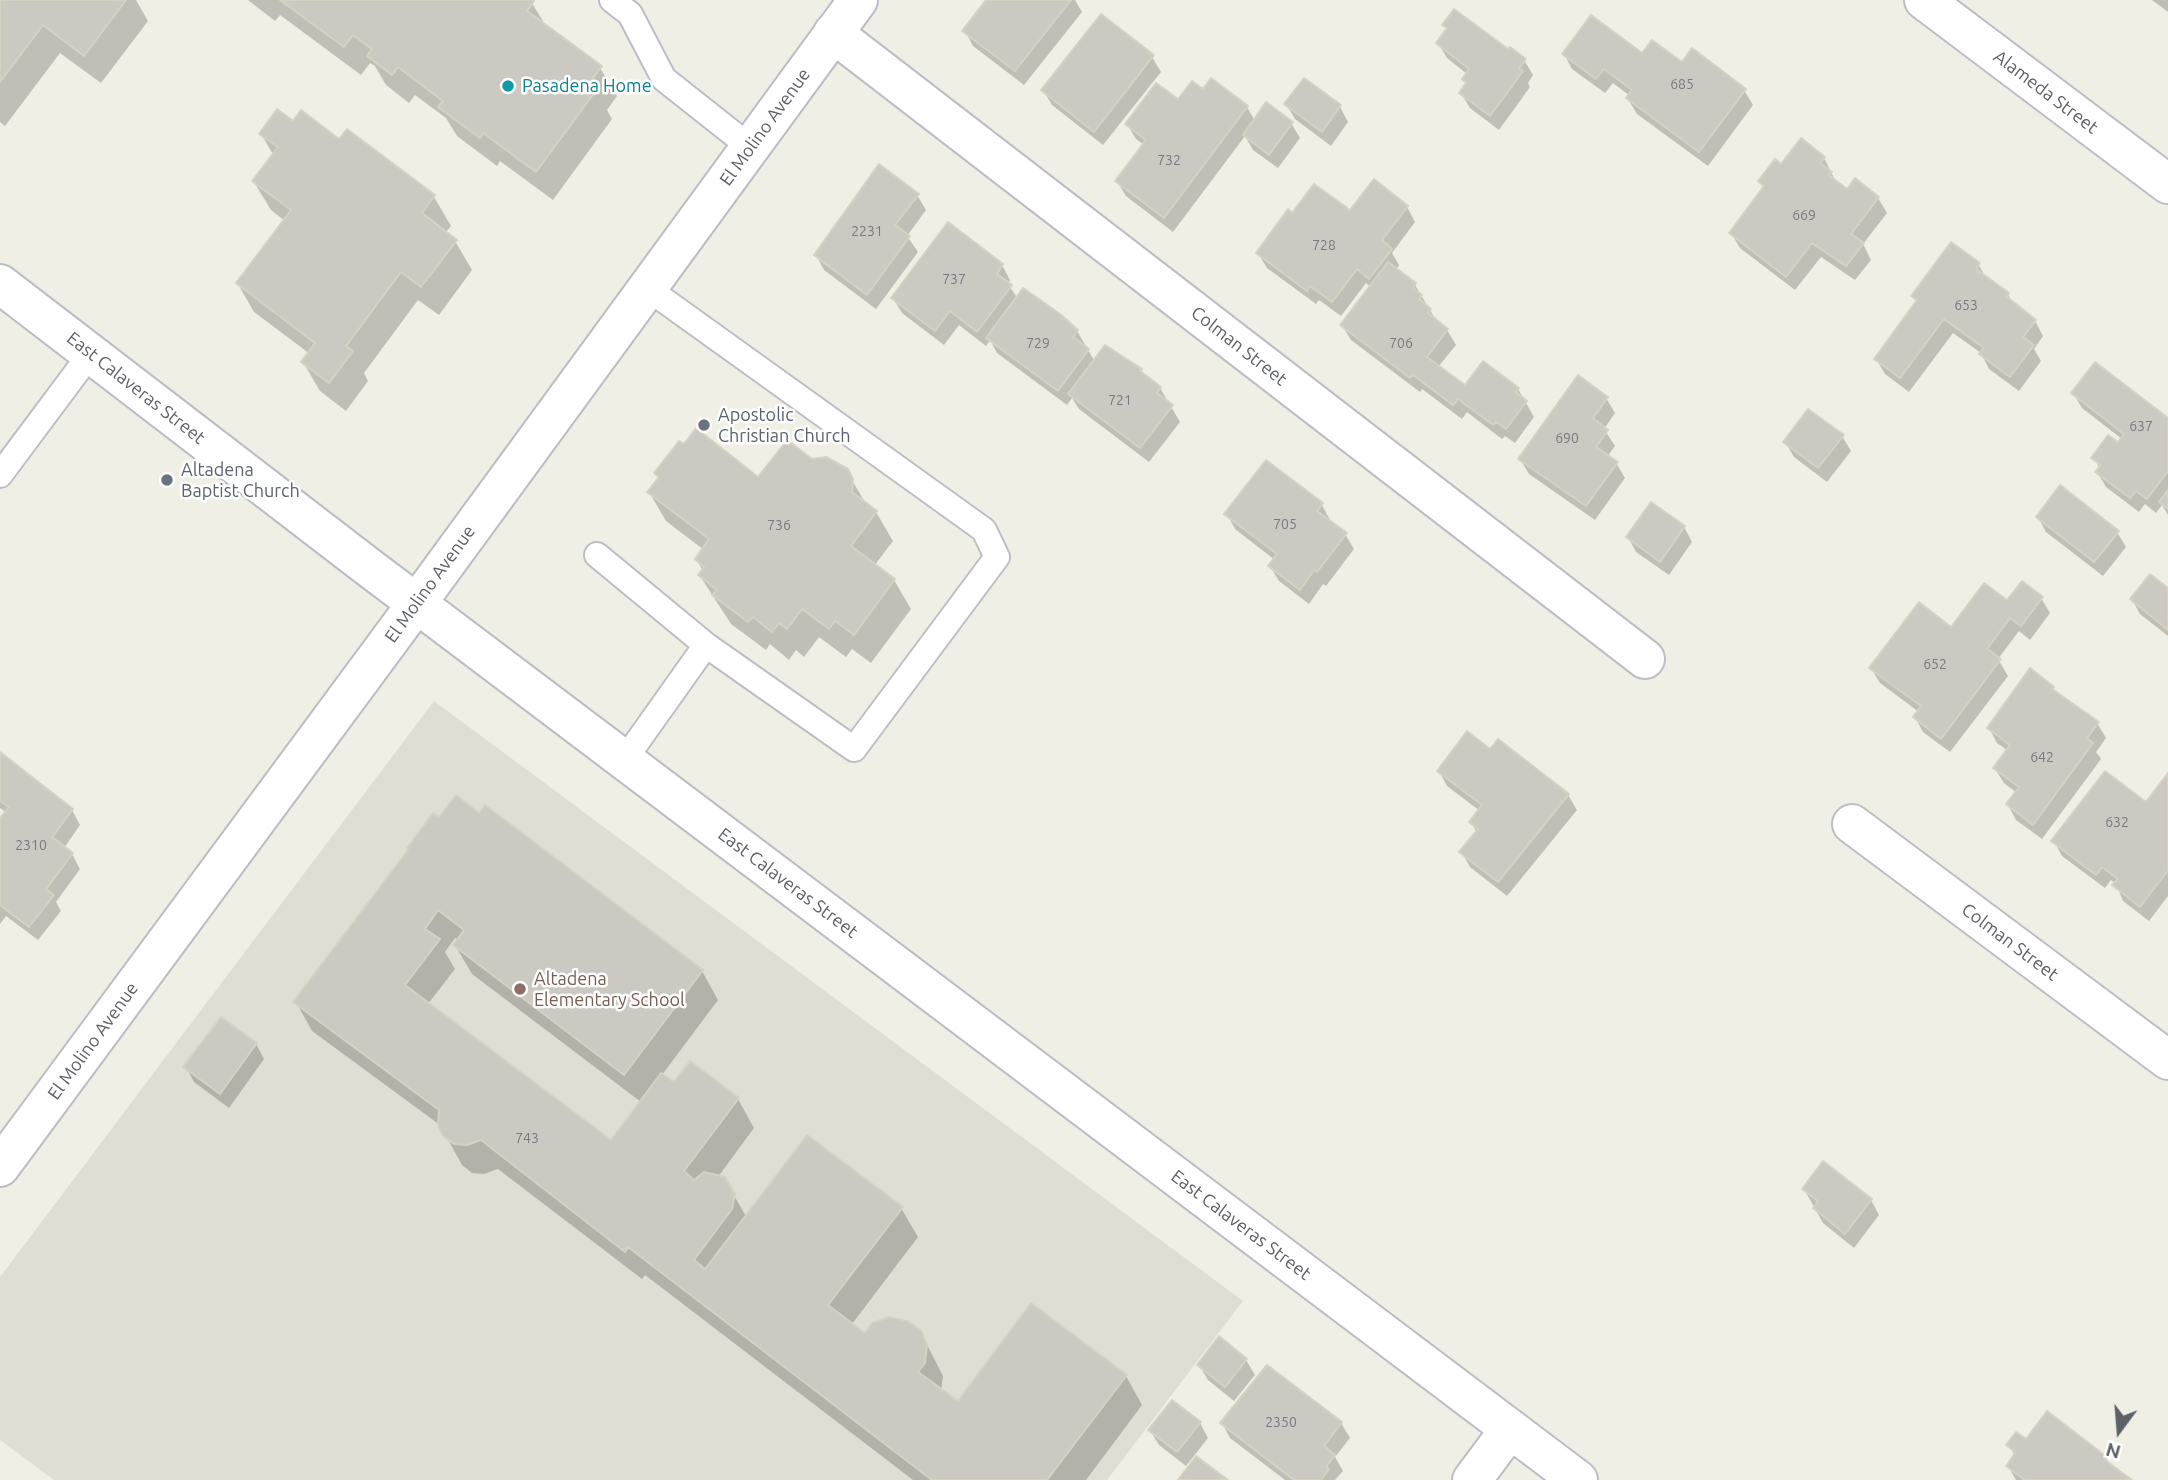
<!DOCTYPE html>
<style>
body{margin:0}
#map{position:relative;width:2168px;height:1480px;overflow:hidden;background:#f0efe5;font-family:Ubuntu,sans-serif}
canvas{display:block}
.north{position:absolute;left:2084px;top:1396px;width:70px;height:70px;-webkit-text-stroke:5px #fff;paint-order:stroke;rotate:196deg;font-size:19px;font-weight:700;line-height:28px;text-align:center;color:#5d6067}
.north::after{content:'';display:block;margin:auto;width:24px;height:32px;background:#5d6067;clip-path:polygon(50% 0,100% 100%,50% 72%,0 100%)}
</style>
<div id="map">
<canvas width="2168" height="1480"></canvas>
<div class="north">N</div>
</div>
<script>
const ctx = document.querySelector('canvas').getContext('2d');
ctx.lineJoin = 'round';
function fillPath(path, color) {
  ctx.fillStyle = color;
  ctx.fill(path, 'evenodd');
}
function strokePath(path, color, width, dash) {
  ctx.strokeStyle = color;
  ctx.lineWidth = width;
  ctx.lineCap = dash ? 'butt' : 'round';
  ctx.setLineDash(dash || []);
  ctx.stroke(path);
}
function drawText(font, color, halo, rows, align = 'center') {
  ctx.font = font + ' Ubuntu,sans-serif';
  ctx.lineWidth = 5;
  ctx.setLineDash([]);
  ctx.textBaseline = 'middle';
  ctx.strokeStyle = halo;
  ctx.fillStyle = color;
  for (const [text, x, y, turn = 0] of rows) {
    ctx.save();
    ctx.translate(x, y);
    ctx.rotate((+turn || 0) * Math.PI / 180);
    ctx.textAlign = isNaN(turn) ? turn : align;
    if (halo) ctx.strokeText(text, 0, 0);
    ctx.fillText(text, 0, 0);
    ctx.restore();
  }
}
fillPath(new Path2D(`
 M 434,701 L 1243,1301 L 1107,1480 L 54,1480 L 0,1440 L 0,1277 Z`), '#e0ded4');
fillPath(new Path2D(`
 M 0,0 L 136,0 L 148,21 L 101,83 L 60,53 L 5,126 L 0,122 Z
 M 248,0 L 530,0 L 548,29 L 600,68 L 617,96 L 607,110 L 612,119 L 553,200 L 500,161 L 497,166 L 457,136 L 446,118 L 415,95 L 409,103 L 386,85 L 375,66 L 370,63 L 361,75 L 280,15 L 275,21 Z
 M 988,0 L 1075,0 L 1082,12 L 1024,85 L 973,46 L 965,31 Z
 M 2152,0 L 2168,0 L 2168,12 Z
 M 1444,25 L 1524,60 L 1533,75 L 1528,83 L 1530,87 L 1499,130 L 1470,108 L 1461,93 L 1467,85 L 1464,79 L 1467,74 L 1447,58 L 1438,43 L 1448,30 Z
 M 1564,54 L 1643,56 L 1683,64 L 1744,90 L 1753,105 L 1708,166 L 1637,114 L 1628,99 L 1630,96 L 1613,83 L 1605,93 L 1572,69 Z
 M 1152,57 L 1161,72 L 1103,145 L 1052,105 L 1043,90 Z
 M 1204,92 L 1247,107 L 1255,121 L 1291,123 L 1300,138 L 1278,168 L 1253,150 L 1245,136 L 1173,232 L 1126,196 L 1117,181 L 1144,145 L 1136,139 L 1127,124 Z
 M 1286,104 L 1340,107 L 1348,122 L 1331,146 L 1295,119 Z
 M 293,123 L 340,142 L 347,132 L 434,197 L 451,226 L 445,233 L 455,241 L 472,270 L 439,315 L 418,300 L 364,373 L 368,381 L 346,411 L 320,391 L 303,362 L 310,354 L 254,312 L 238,284 L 285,221 L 271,210 L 254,182 L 274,156 L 261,134 Z
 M 1824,158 L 1836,182 L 1847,191 L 1878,198 L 1887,213 L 1863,244 L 1871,260 L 1855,280 L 1821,257 L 1795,290 L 1740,248 L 1731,233 L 1764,189 L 1760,182 L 1782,166 Z
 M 917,195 L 926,210 L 907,236 L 918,252 L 876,309 L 824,270 L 816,255 Z
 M 1407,207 L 1415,222 L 1392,253 L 1399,265 L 1396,270 L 1415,285 L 1437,322 L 1447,330 L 1456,345 L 1438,367 L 1466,388 L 1484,364 L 1518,389 L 1534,417 L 1515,443 L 1505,436 L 1502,439 L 1467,412 L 1462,419 L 1422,389 L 1420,392 L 1351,340 L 1342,325 L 1371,287 L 1366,283 L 1341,316 L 1319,300 L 1316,304 L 1267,268 L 1258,253 L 1293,215 L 1351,213 Z
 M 1978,264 L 1987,279 L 2008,294 L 2013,304 L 2035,321 L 2043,336 L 2034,349 L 2041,361 L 2019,391 L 1989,369 L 1981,353 L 1953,333 L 1909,392 L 1885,374 L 1876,359 L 1917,303 L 1913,296 Z
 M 1002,265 L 1010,280 L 1008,284 L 1018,299 L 1058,315 L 1077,331 L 1095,362 L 1105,348 L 1140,371 L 1143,376 L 1160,388 L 1180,422 L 1149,462 L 1079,409 L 1072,398 L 1067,405 L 997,353 L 990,340 L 986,346 L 959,325 L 944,345 L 902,313 L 893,298 Z
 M 2073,393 L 2168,420 L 2168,515 L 2162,505 L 2156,513 L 2145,504 L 2139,512 L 2106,487 L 2097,472 L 2100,469 L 2094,458 L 2118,445 L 2122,439 L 2082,408 Z
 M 1606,398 L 1615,413 L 1604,429 L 1615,446 L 1607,457 L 1616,463 L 1625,478 L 1595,520 L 1529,474 L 1520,459 Z
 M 1842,436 L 1851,451 L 1827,482 L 1794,457 L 1785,442 Z
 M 812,461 L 846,470 L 866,504 L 876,512 L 893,541 L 874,566 L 894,580 L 911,609 L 871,663 L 852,649 L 846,657 L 819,637 L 804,657 L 796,650 L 789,660 L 770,644 L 766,650 L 731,624 L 700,576 L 703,571 L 697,560 L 704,550 L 666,521 L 649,492 L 660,479 L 656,473 L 759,479 Z
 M 1266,462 L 1322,505 L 1330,520 L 1329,522 L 1345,534 L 1354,549 L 1326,586 L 1323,584 L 1309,604 L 1279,581 L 1270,566 L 1275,560 L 1235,529 L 1227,514 Z
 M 2038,517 L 2117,532 L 2126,547 L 2103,576 L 2046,532 Z
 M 1684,527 L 1692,542 L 1669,575 L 1636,552 L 1628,537 Z
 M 2168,590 L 2168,636 L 2140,614 L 2132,599 Z
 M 2041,598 L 2050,613 L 2030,640 L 2019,631 L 1998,659 L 2008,676 L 1950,752 L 1923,732 L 1915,717 L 1919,712 L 1880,683 L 1871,668 L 2008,603 Z
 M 2053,688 L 2056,694 L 2097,723 L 2106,738 L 2096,752 L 2101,759 L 2042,839 L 2016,820 L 2008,805 L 2017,793 L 2004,783 L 1995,769 L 2008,751 L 1997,743 L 1989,728 Z
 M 1491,752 L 1568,795 L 1577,810 L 1507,896 L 1470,867 L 1462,853 L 1477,833 L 1471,822 L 1480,811 L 1447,786 L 1439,771 Z
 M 0,755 L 72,810 L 80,825 L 64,848 L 72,854 L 80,869 L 56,902 L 61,911 L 38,940 L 6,916 L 0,924 L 0,821 L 7,813 L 0,808 Z
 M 2168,776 L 2168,896 L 2149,921 L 2123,901 L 2116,884 L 2111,880 L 2105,888 L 2062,856 L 2054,841 L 2146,805 Z
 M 410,851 L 702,971 L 718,1000 L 662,1075 L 675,1084 L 738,1099 L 754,1128 L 718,1177 L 724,1178 L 747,1218 L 901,1208 L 918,1237 L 852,1324 L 866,1335 L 920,1331 L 943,1376 L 941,1391 L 958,1404 L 1126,1376 L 1142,1405 L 1086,1480 L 913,1480 L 645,1275 L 642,1279 L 498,1169 L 484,1174 L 472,1173 L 462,1165 L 440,1125 L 312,1031 L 296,1002 ZM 455,938 L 459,940 L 455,945 L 472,974 L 641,1102 L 611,1142 L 428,1004 L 455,969 L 445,952 Z
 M 256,1044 L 264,1059 L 229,1108 L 194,1082 L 186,1067 Z
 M 1804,1189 L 1871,1200 L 1879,1215 L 1854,1248 L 1823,1223 Z
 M 1246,1360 L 1255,1375 L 1234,1401 L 1208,1380 L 1199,1365 Z
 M 1200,1423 L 1208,1438 L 1186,1466 L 1159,1445 L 1150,1430 Z
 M 1222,1423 L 1341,1423 L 1350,1438 L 1335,1457 L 1343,1471 L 1335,1480 L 1285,1480 L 1230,1438 Z
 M 2027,1442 L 2106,1458 L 2110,1465 L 2129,1480 L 2016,1480 L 2008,1466 L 2015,1456 L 2009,1445 Z`), '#0003');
const building = new Path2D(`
 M 0,0 L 126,0 L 84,56 L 43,25 L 0,82 Z
 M 280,0 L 532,0 L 534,1 L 527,11 L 602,66 L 589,83 L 597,89 L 536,172 L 483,133 L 480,138 L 438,107 L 443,101 L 398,67 L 392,75 L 367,56 L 372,49 L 353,35 L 344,47 Z
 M 986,0 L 1071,0 L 1015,71 L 962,31 Z
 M 1454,9 L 1508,49 L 1510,47 L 1526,59 L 1519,69 L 1523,71 L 1490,116 L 1459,93 L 1466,83 L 1462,79 L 1469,69 L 1436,43 L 1447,28 L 1442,25 Z
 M 1101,14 L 1154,55 L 1094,132 L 1041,90 Z
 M 1591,15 L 1642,53 L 1652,40 L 1682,62 L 1692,48 L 1746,89 L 1699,152 L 1626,98 L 1632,90 L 1604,69 L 1596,79 L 1562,54 Z
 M 1211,78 L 1248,106 L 1164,218 L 1115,181 L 1146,140 L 1125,124 L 1156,83 L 1178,99 L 1192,81 L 1203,89 Z
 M 1304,78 L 1341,105 L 1322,132 L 1284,104 Z
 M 1266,102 L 1293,122 L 1269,155 L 1243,135 Z
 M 277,109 L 293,121 L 301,110 L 339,139 L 347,129 L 435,195 L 422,213 L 457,240 L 421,287 L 401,272 L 346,346 L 353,351 L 329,383 L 301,362 L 315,343 L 236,283 L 291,210 L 252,181 L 278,147 L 259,134 Z
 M 1801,138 L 1825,157 L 1820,163 L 1832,172 L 1829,175 L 1847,189 L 1855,178 L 1879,197 L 1851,234 L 1864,243 L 1846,266 L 1812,243 L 1786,277 L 1729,233 L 1764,186 L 1758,181 L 1775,159 L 1781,164 Z
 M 879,164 L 919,194 L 895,225 L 910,236 L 867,295 L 814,255 Z
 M 1374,179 L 1408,206 L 1382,240 L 1392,249 L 1369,279 L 1357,269 L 1332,302 L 1310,286 L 1307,291 L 1256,253 L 1288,209 L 1292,213 L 1314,184 L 1350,210 Z
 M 948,222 L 1003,264 L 997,274 L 1012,285 L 977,332 L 950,311 L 935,331 L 891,298 Z
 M 1951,242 L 1980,263 L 1976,269 L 2009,293 L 2006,296 L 2036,320 L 2023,337 L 2034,345 L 2010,377 L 1979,354 L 1984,348 L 1944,319 L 1900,378 L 1874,359 L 1917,300 L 1911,296 Z
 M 1388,262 L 1416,283 L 1413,288 L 1422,295 L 1419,299 L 1431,309 L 1428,313 L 1448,329 L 1427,357 L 1465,385 L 1483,361 L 1519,388 L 1516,392 L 1527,401 L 1506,429 L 1496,422 L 1493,425 L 1458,399 L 1453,405 L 1413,375 L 1410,378 L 1340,325 Z
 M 1023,288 L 1060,314 L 1078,330 L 1073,337 L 1089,349 L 1058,391 L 986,338 Z
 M 1105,345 L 1142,369 L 1140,371 L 1161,387 L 1157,393 L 1173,405 L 1140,448 L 1068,394 Z
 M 2095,362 L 2168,418 L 2168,471 L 2147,499 L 2136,491 L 2130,498 L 2095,472 L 2101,465 L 2091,458 L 2108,435 L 2118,442 L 2124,434 L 2071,393 Z
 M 1578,375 L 1608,397 L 1593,418 L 1608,430 L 1596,447 L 1618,462 L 1586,506 L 1518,459 Z
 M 1808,409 L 1844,435 L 1818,468 L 1783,442 Z
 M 696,428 L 758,477 L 787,440 L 812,459 L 826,457 L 848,469 L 853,479 L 852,492 L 877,511 L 851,546 L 895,579 L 854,635 L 835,621 L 829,629 L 802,609 L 787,629 L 779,623 L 772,632 L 753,617 L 748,622 L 712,595 L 717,590 L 698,575 L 704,567 L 695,559 L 709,539 L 647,492 L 659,477 L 654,473 L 679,441 L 684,444 Z
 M 1266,460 L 1323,503 L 1317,511 L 1347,533 L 1317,572 L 1314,570 L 1300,590 L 1268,566 L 1277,554 L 1224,514 Z
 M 2060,485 L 2119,531 L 2094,562 L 2036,517 Z
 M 2168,490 L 2168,509 L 2159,502 Z
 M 1651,502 L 1685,526 L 1660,562 L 1626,537 Z
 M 2150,574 L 2168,588 L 2168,630 L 2130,599 Z
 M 2022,581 L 2043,597 L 2021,626 L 2010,618 L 1987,649 L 2001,659 L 1941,739 L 1913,717 L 1921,706 L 1869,668 L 1919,602 L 1951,627 L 1984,583 L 2007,600 Z
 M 2030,668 L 2054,687 L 2052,689 L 2099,722 L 2087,738 L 2093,743 L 2033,825 L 2006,804 L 2019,787 L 1993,768 L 2010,745 L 1987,728 Z
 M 1467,731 L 1490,749 L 1498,739 L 1569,794 L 1498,882 L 1459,852 L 1478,829 L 1469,822 L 1482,805 L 1437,771 Z
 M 0,752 L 73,809 L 52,837 L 73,853 L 46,889 L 54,895 L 29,927 L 0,905 L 0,818 L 9,807 L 0,801 Z
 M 2105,771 L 2146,802 L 2168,773 L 2168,870 L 2140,907 L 2112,885 L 2118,879 L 2102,867 L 2096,875 L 2051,841 Z
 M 456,795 L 479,813 L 485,805 L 703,970 L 624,1075 L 453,945 L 464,930 L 438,910 L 425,929 L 440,939 L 405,985 L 611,1140 L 661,1073 L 674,1082 L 690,1061 L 739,1098 L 684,1171 L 694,1180 L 704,1172 L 725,1177 L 735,1194 L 732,1209 L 694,1260 L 705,1269 L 807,1135 L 903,1207 L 828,1305 L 865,1333 L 872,1323 L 889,1317 L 907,1321 L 921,1330 L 927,1345 L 925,1363 L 918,1372 L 958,1401 L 1031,1303 L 1127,1375 L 1047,1480 L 932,1480 L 628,1247 L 625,1252 L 481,1140 L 467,1145 L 454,1144 L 443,1136 L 438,1125 L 439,1110 L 293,1002 L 408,850 L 407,848 L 433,813 L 439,817 Z
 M 221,1017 L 257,1043 L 220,1094 L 183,1067 Z
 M 1823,1161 L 1872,1199 L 1845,1234 L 1813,1208 L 1818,1201 L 1802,1189 Z
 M 1219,1336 L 1247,1359 L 1225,1387 L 1197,1365 Z
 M 1267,1365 L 1342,1422 L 1324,1446 L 1335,1455 L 1326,1467 L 1329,1469 L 1321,1480 L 1294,1480 L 1220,1423 Z
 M 1172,1400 L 1201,1422 L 1177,1452 L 1148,1430 Z
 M 2047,1411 L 2107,1457 L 2105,1460 L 2132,1480 L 2025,1480 L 2006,1466 L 2016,1452 L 2006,1445 L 2016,1432 L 2026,1439 Z
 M 1196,1456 L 1228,1480 L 1178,1480 Z`);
fillPath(building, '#cbc9c2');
strokePath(building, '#d5d2c3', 2);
const lane = new Path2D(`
 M 612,0 L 630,14 L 664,79 L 750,147
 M 0,475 L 91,353
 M 597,555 L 706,645
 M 625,759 L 706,645 L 854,749 L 997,557 L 984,530 L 647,288`);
const street = new Path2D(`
 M 1924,0 L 2168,184
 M 833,33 L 1645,659
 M 1852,824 L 2168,1060
 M 1472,1480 L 1510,1429`);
const secondary = new Path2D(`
 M 0,284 L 367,566 L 1578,1480
 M 0,1167 L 417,603 L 858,0`);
strokePath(lane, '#bdbec5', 28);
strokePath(street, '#bdbec5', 42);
strokePath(secondary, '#bbbdc4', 42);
strokePath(lane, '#fff', 24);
strokePath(street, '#fff', 38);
strokePath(secondary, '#fff', 38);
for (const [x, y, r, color] of [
 [508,86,7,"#0f9aa8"],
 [704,425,7,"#6b7280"],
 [167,480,7,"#6b7280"],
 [520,989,7,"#8d6e63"]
]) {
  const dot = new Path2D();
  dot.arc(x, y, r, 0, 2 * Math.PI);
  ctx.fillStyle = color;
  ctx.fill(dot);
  strokePath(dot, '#fff', 2.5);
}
drawText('14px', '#787a7e', null, [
 ["685",1682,84],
 ["732",1169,160],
 ["669",1804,215],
 ["2231",867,231],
 ["728",1324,245],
 ["737",954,279],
 ["653",1966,305],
 ["729",1038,343],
 ["706",1401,343],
 ["721",1120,400],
 ["637",2141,426],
 ["690",1567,438],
 ["705",1285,524],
 ["736",779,525],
 ["652",1935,664],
 ["642",2042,757],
 ["632",2117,822],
 ["2310",31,845],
 ["743",527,1138],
 ["2350",1281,1422]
]);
drawText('18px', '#0d838f', '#fff', [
 ["Pasadena Home",522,86]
], 'left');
drawText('18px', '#5d6067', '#fff', [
 ["Alameda Street",2046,92,37],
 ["El Molino Avenue",765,127,-54],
 ["Colman Street",1239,346,38],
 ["East Calaveras Street",136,388,38],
 ["El Molino Avenue",430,584,-54],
 ["East Calaveras Street",788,883,37],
 ["Colman Street",2010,942,37],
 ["El Molino Avenue",93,1041,-54],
 ["East Calaveras Street",1241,1225,37]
]);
drawText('18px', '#5b616d', '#fff', [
 ["Apostolic",718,415],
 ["Christian Church",718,436],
 ["Altadena",181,470],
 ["Baptist Church",181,491]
], 'left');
drawText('18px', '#785e54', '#fff', [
 ["Altadena",534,979],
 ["Elementary School",534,1000]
], 'left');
</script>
